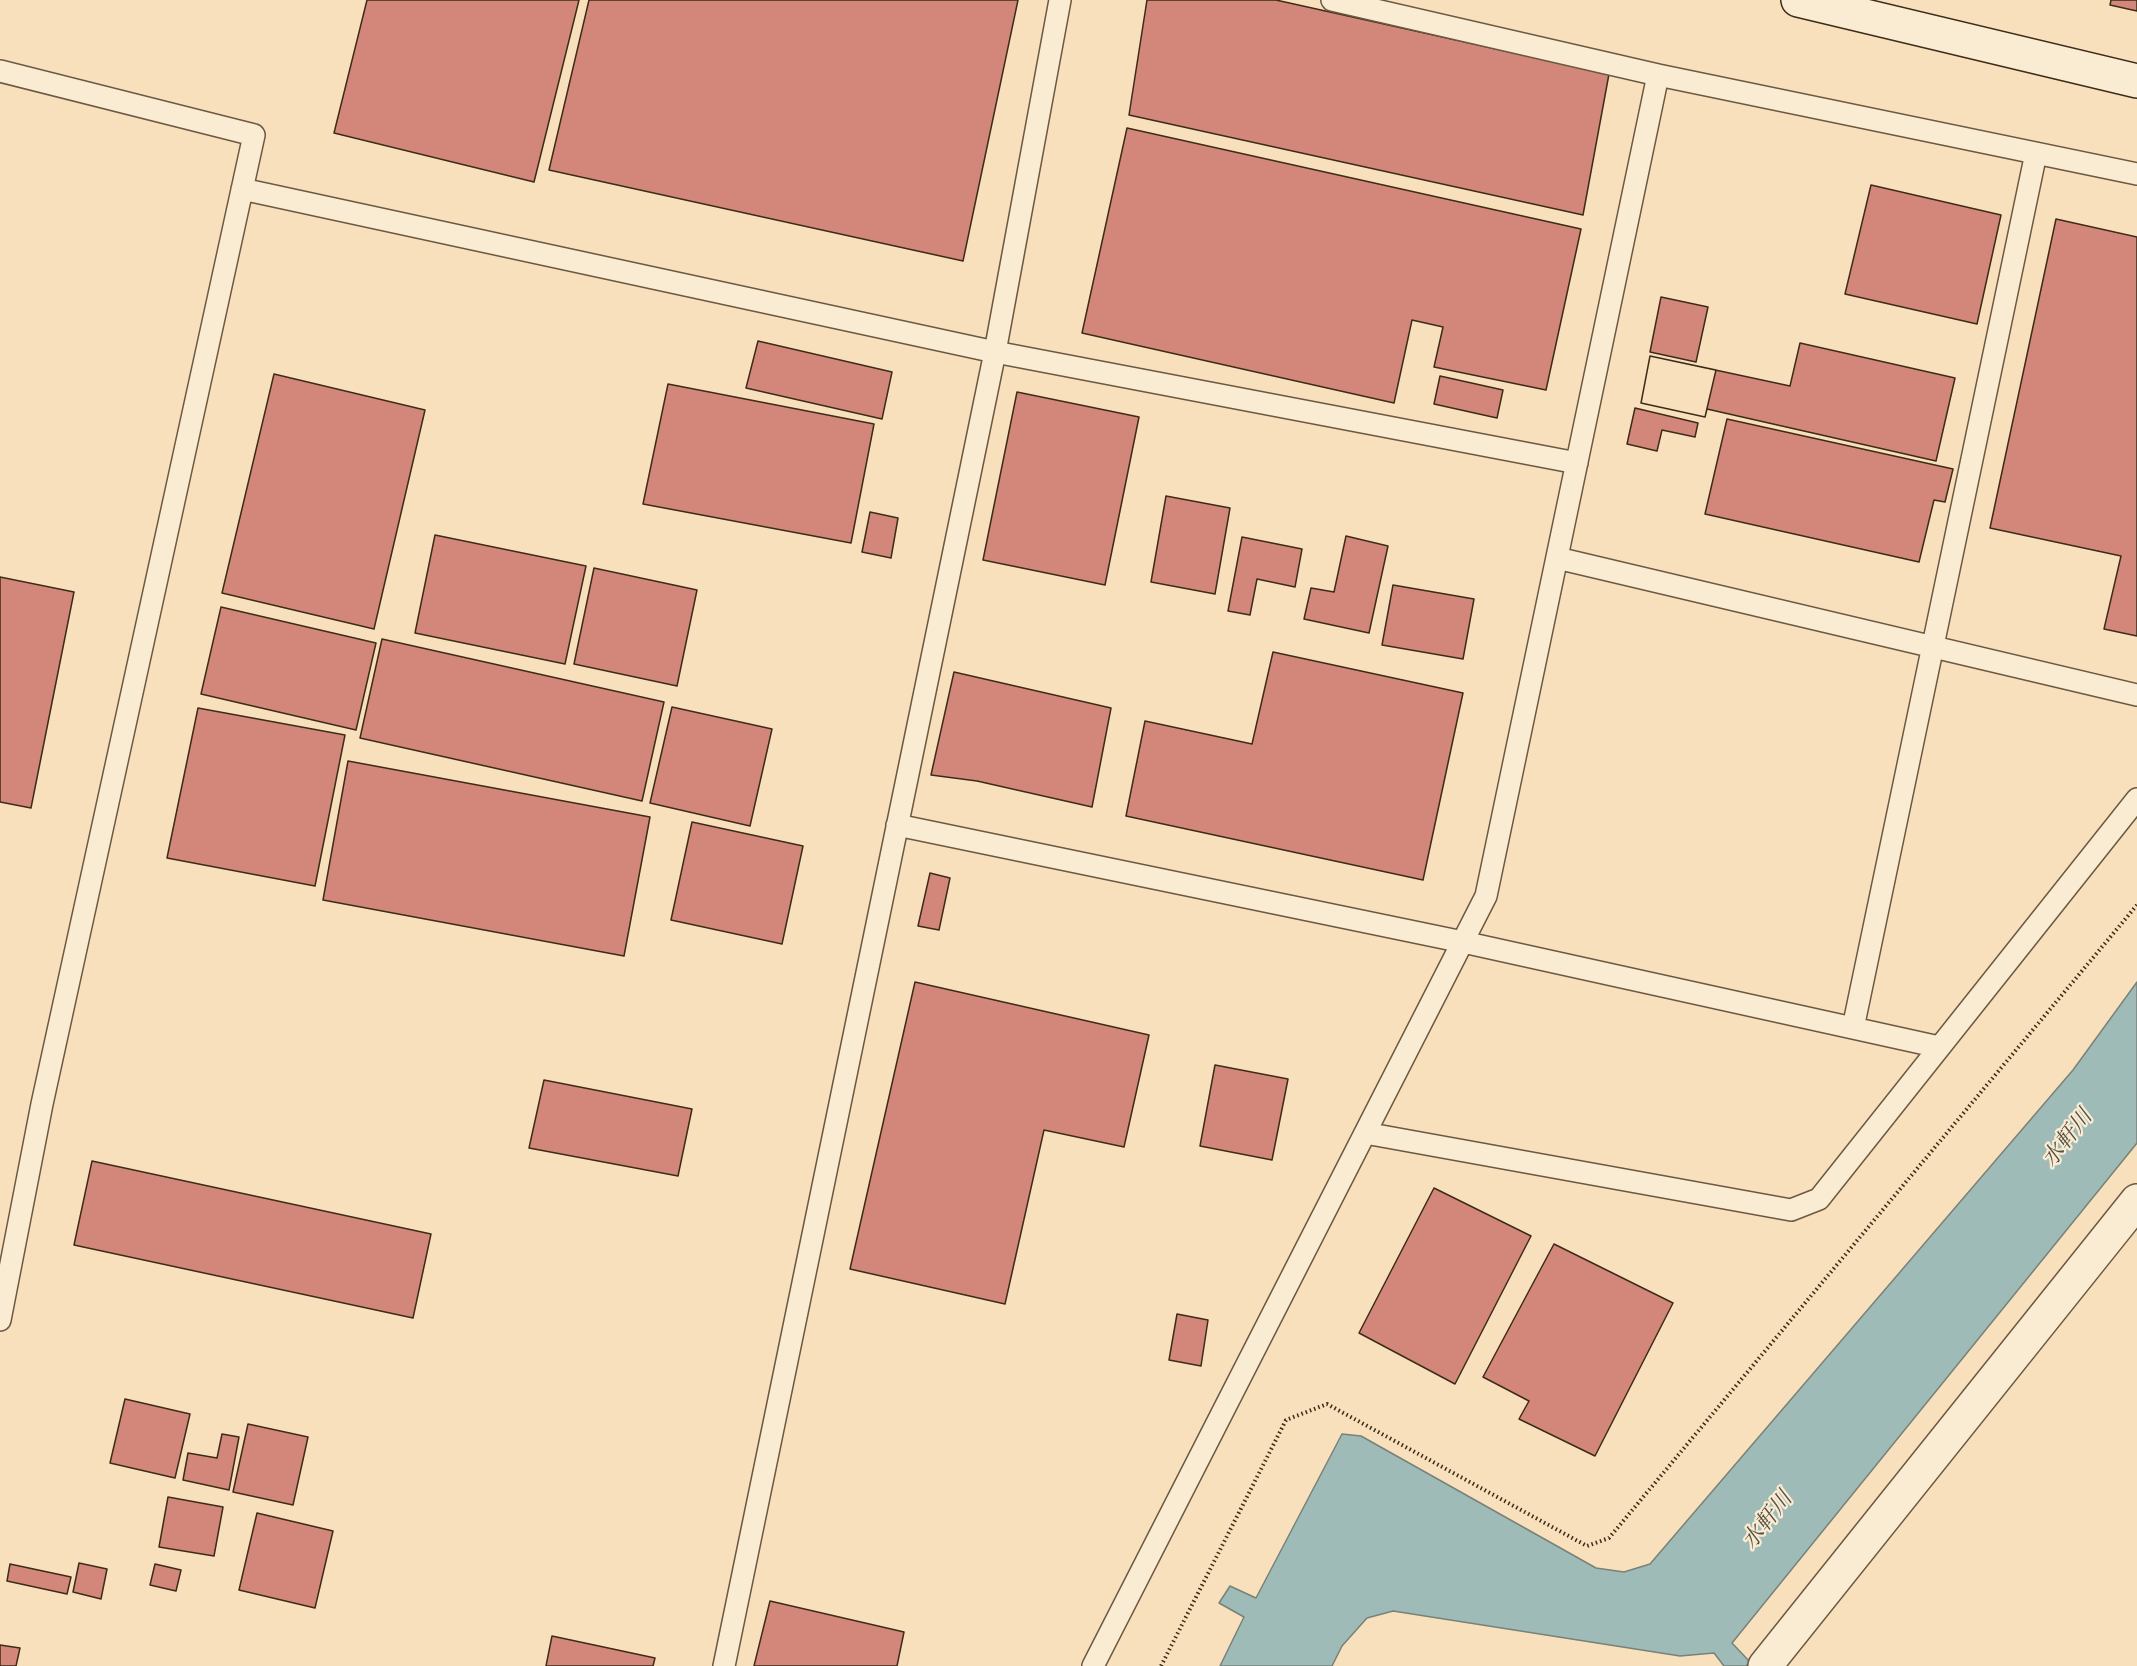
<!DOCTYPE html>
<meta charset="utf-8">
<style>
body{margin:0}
canvas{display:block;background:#f8e0bc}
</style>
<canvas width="2137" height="1666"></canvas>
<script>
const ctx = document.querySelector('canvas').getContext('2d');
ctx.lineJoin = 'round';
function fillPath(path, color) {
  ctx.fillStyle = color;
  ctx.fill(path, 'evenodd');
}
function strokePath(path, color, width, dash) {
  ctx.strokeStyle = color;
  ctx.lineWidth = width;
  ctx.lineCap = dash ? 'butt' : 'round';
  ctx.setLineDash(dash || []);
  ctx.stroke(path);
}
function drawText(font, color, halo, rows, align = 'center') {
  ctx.font = font + ' "IM FELL Great Primer","Noto Serif JP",serif';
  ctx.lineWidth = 4.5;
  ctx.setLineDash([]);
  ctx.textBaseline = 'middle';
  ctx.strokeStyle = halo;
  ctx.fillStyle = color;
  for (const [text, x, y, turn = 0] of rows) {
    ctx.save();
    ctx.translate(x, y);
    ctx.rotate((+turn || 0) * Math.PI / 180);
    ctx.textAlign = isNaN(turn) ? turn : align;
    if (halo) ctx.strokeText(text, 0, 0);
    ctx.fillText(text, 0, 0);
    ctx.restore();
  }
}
const water = new Path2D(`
 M 2137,982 L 2137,1143 L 1732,1643 L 1750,1662 L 1746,1666 L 1724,1666 L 1714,1653 L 1680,1656 L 1393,1611 L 1367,1618 L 1342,1646 L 1332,1666 L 1220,1666 L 1244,1617 L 1219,1603 L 1230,1586 L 1256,1598 L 1342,1434 L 1361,1436 L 1596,1568 L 1624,1572 L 1650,1564 L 2073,1070 Z`);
fillPath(water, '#9fbbb8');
strokePath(water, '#788278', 1.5);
const building = new Path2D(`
 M 367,0 L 579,0 L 534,182 L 334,133 Z
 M 589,0 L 1018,0 L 963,261 L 549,170 Z
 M 1147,0 L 1276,0 L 1609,74 L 1583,215 L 1129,115 Z
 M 2111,0 L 2137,0 L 2137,11 L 2110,5 Z
 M 1127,128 L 1581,229 L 1546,390 L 1434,367 L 1443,327 L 1412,320 L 1394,403 L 1082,333 Z
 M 1871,185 L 2001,215 L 1977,324 L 1845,294 Z
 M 2056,219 L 2137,237 L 2137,636 L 2104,629 L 2121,556 L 1990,528 Z
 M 1661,297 L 1708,307 L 1696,362 L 1650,352 Z
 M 758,341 L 892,372 L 882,419 L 746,388 Z
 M 1800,343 L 1955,378 L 1936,461 L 1707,409 L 1705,417 L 1641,403 L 1650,356 L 1790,386 Z
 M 1650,356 L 1716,370 L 1705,417 L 1641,403 Z
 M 274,374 L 425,410 L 374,629 L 222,593 Z
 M 1440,376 L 1503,390 L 1497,418 L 1434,404 Z
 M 668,384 L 874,424 L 851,543 L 643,504 Z
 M 1017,392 L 1139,417 L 1105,585 L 983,560 Z
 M 1635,408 L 1698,423 L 1695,437 L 1662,430 L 1657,451 L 1627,444 Z
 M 1727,419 L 1953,469 L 1945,502 L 1934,500 L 1919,562 L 1705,514 Z
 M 1166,496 L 1230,508 L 1215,594 L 1151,582 Z
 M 870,512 L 898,518 L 891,558 L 862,552 Z
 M 435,535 L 586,566 L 565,664 L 415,633 Z
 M 1346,536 L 1388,546 L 1369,633 L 1304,619 L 1311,588 L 1334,592 Z
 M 1242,537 L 1302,549 L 1295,587 L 1257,579 L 1250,615 L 1228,611 Z
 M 594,568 L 697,590 L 677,686 L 574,664 Z
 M 0,577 L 74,592 L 31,808 L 0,802 Z
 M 1393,585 L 1474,599 L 1463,659 L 1382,645 Z
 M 221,607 L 376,643 L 356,730 L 201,694 Z
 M 382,639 L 664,702 L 642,801 L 360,738 Z
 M 1273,652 L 1463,693 L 1423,880 L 1126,816 L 1145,721 L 1252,744 Z
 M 954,672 L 1111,708 L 1092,807 L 977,781 L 931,775 Z
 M 672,707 L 772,729 L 750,826 L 650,803 Z
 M 198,708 L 345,735 L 315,886 L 167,858 Z
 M 348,761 L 650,817 L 624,956 L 323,900 Z
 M 692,822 L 803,846 L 782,944 L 671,920 Z
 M 930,873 L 950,878 L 939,930 L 918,926 Z
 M 915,982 L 1149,1035 L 1124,1147 L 1044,1130 L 1005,1304 L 850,1269 Z
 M 1215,1065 L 1288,1079 L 1272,1160 L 1200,1146 Z
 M 544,1080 L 692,1109 L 678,1176 L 529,1148 Z
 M 92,1161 L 431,1234 L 413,1318 L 74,1245 Z
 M 1434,1188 L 1531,1236 L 1455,1384 L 1359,1333 Z
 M 1554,1244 L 1673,1303 L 1595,1456 L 1519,1419 L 1529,1401 L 1483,1377 Z
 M 1177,1314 L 1208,1320 L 1201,1366 L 1169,1360 Z
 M 125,1399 L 190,1414 L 175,1478 L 110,1463 Z
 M 248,1424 L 308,1437 L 293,1505 L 233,1492 Z
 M 222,1434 L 239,1437 L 229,1490 L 183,1480 L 188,1453 L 217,1458 Z
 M 168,1497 L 223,1507 L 214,1556 L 159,1547 Z
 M 257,1513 L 333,1531 L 315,1608 L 239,1590 Z
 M 79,1563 L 107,1569 L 101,1599 L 73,1592 Z
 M 10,1564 L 71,1577 L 67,1594 L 7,1581 Z
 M 155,1564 L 181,1570 L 176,1591 L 150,1585 Z
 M 770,1601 L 904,1632 L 897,1666 L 754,1666 Z
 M 552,1636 L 655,1658 L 653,1666 L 546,1666 Z
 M 0,1645 L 20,1648 L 16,1666 L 0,1666 Z`);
fillPath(building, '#d3877b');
strokePath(building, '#3d2c18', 1.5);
const lane = new Path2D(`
 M 0,71 L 254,135 L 42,1104 L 0,1320
 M 1658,75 L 2137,174
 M 242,189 L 995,352 L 1577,463
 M 1557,558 L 2137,695
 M 897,825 L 1463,942 L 1939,1047
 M 1853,1028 L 2036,153
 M 1365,1133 L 1791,1210 L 1819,1199 L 2137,799
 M 724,1666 L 995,352 L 1060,0
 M 1093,1666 L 1486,896 L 1658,75 L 1332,0`);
const street = new Path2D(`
 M 1765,1666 L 2137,1201`);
const secondary = new Path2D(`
 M 1798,0 L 2137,81`);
strokePath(lane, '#6c5941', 24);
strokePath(street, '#6c5941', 36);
strokePath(secondary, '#3d2c18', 36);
strokePath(new Path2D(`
 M 1161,1666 L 1286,1420 L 1327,1404 L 1587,1546 L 1609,1538 L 2137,905`), '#3d2c18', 4, [1.5, 3]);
strokePath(lane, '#faebd3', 21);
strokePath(street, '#faebd3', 33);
strokePath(secondary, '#faebd3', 33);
drawText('italic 22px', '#565040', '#faebd3', [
 ["水軒川",2068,1139,-52],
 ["水軒川",1768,1521,-52]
]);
</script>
